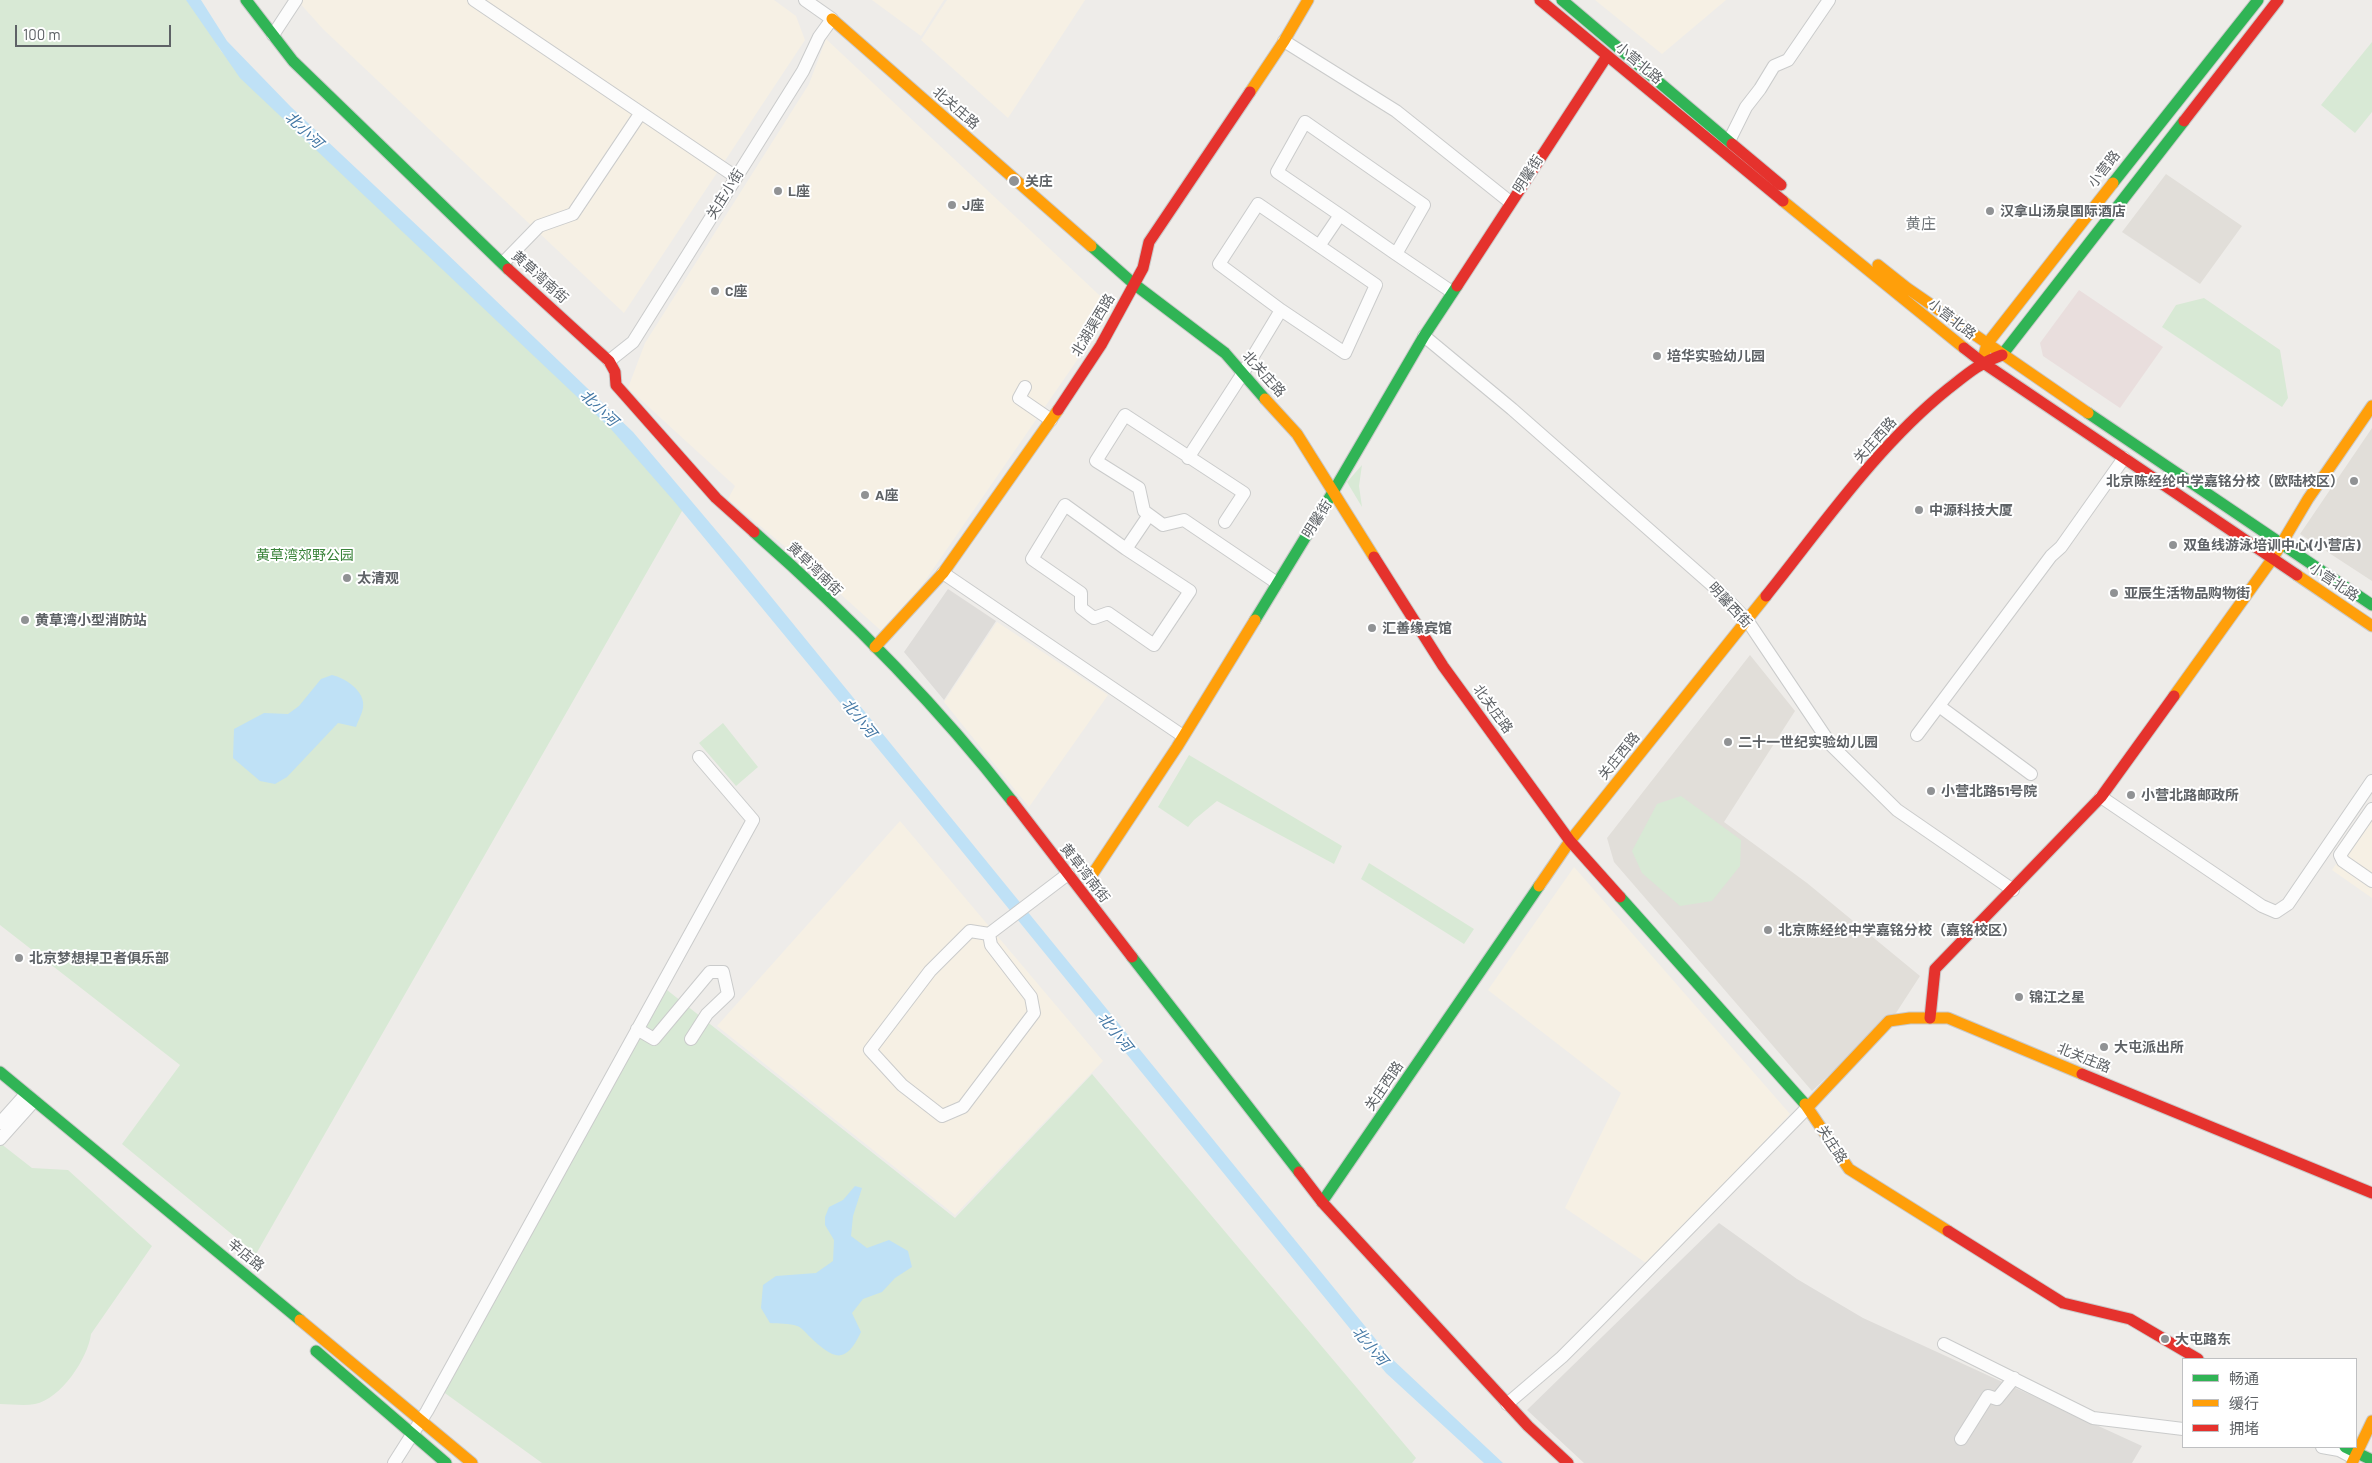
<!DOCTYPE html>
<meta charset="utf-8">
<style>
body{margin:0}
#map{position:relative;width:2372px;height:1463px;overflow:hidden;background:#eeece9;font-family:Barlow,"Noto Sans SC",sans-serif}
canvas{display:block}
.legend{position:absolute;left:2182px;top:1358px;width:175px;height:90px;box-sizing:border-box;background:#fff;border:1px solid #bfc0c2;margin:0;padding:6px 9px;list-style:none;font-size:15px;color:#5e6266}
.legend li{display:flex;align-items:center;gap:10px;height:25px}
.legend b{width:25px;border:1px solid #bfc0c2}
.scale{position:absolute;left:15px;top:25px;width:156px;height:22px;box-sizing:border-box;border:2px solid #5e6266;border-top:0;padding-left:6px;font-size:15px;line-height:18px;white-space:nowrap;color:#5e6266;-webkit-text-stroke:4px #fff;paint-order:stroke}
</style>
<div id="map">
<canvas width="2372" height="1463"></canvas>
<ul class="legend">
<li><b style="height:6px;background:#30b455"></b>畅通</li>
<li><b style="height:6px;background:#ff9f0a"></b>缓行</li>
<li><b style="height:6px;background:#e5322d"></b>拥堵</li>
</ul>
<div class="scale">100 m</div>
</div>
<script>
const ctx = document.querySelector('canvas').getContext('2d');
ctx.lineJoin = 'round';
function fillPath(path, color) {
  ctx.fillStyle = color;
  ctx.fill(path, 'evenodd');
}
function strokePath(path, color, width, dash) {
  ctx.strokeStyle = color;
  ctx.lineWidth = width;
  ctx.lineCap = dash ? 'butt' : 'round';
  ctx.setLineDash(dash || []);
  ctx.stroke(path);
}
function drawText(font, color, halo, rows, align = 'center') {
  ctx.font = font + ' Barlow,"Noto Sans SC",sans-serif';
  ctx.lineWidth = 4;
  ctx.setLineDash([]);
  ctx.textBaseline = 'middle';
  ctx.strokeStyle = halo;
  ctx.fillStyle = color;
  for (const [text, x, y, turn = 0] of rows) {
    ctx.save();
    ctx.translate(x, y);
    ctx.rotate((+turn || 0) * Math.PI / 180);
    ctx.textAlign = isNaN(turn) ? turn : align;
    if (halo) ctx.strokeText(text, 0, 0);
    ctx.fillText(text, 0, 0);
    ctx.restore();
  }
}
fillPath(new Path2D(`
 M 297,0 L 774,0 L 796,16 L 805,40 L 624,313 L 323,29 Z
 M 872,0 L 944,0 L 921,36 Z
 M 947,0 L 1085,0 L 1008,118 L 921,40 Z
 M 1595,0 L 1726,0 L 1662,54 Z
 M 826,39 L 1113,308 L 887,636 L 826,581 L 728,499 L 735,486 L 628,388 L 645,343 L 809,84 Z
 M 997,622 L 1108,695 L 1029,807 L 944,702 Z
 M 2372,810 L 2372,898 L 2332,870 Z
 M 900,821 L 1103,1061 L 955,1215 L 717,1026 Z
 M 1574,867 L 1790,1114 L 1649,1265 L 1565,1208 L 1621,1093 L 1488,990 Z`), '#f6f0e4');
fillPath(new Path2D(`
 M 948,589 L 996,621 L 944,700 L 904,652 Z
 M 1719,1223 L 1797,1279 L 1863,1318 L 2142,1446 L 2132,1463 L 1584,1463 L 1527,1410 Z`), '#dedcd9');
fillPath(new Path2D(`
 M 2166,174 L 2242,226 L 2200,284 L 2122,232 Z
 M 2372,428 L 2372,581 L 2300,534 Z
 M 1750,655 L 1795,711 L 1724,822 L 1807,883 L 1920,976 L 1896,1013 L 1812,1091 L 1614,862 L 1607,838 Z`), '#e1ded9');
fillPath(new Path2D(`
 M 2079,290 L 2163,347 L 2120,408 L 2043,356 L 2040,343 Z`), '#e9dedd');
fillPath(new Path2D(`
 M 0,0 L 192,0 L 221,51 L 638,446 L 686,504 L 256,1254 L 122,1144 L 180,1065 L 0,925 Z
 M 2372,42 L 2372,112 L 2355,133 L 2321,105 Z
 M 2204,298 L 2280,350 L 2288,398 L 2282,407 L 2162,327 L 2176,305 Z
 M 1362,465 L 1359,486 L 1362,507 L 1347,482 Z
 M 723,723 L 758,767 L 736,786 L 699,743 Z
 M 1189,755 L 1342,846 L 1334,864 L 1217,801 L 1194,820 L 1188,827 L 1158,807 Z
 M 1681,796 L 1741,840 L 1740,866 L 1712,901 L 1680,906 L 1642,873 L 1632,851 L 1657,804 Z
 M 1369,863 L 1474,929 L 1464,944 L 1361,879 Z
 M 667,990 L 955,1218 L 1092,1074 L 1416,1458 L 1412,1463 L 542,1463 L 442,1391 Z
 M 0,1143 L 32,1168 L 68,1170 L 152,1246 L 91,1334 C 88,1358 61,1399 35,1404 C 24,1406 11,1404 0,1404 Z`), '#d8e9d5');
fillPath(new Path2D(`
 M 186,0 L 201,0 L 227,41 L 291,107 L 442,249 L 633,432 L 742,561 L 1391,1358 L 1503,1463 L 1484,1463 L 1386,1373 L 917,796 L 673,500 L 610,428 L 240,78 Z
 M 332,675 C 345,678 366,691 363,708 C 362,714 358,721 356,727 L 338,723 L 287,777 L 275,784 L 260,781 L 233,758 L 234,729 L 264,713 L 288,714 L 299,706 L 321,679 Z
 M 855,1186 L 862,1188 L 853,1216 L 851,1236 L 867,1248 L 889,1240 L 908,1251 L 912,1267 L 895,1278 L 882,1292 L 863,1299 L 852,1313 L 861,1332 C 845,1366 833,1359 809,1336 C 806,1333 801,1327 797,1326 C 790,1323 778,1324 770,1323 L 761,1308 L 763,1285 L 776,1276 L 816,1273 L 833,1261 L 834,1240 L 825,1225 L 825,1217 L 829,1207 L 843,1200 Z`), '#bfe1f6');
const street = new Path2D(`
 M 474,0 L 736,177
 M 805,0 L 832,19
 M 273,35 L 296,0
 M 1284,41 L 1396,111 L 1510,202
 M 1729,141 L 1746,107 L 1760,89 L 1774,66 L 1788,60 L 1829,0
 M 1319,246 L 1340,215 L 1396,254 L 1424,205 L 1305,122 L 1277,172 L 1340,215
 M 1396,254 L 1452,292
 M 503,263 L 539,226 L 573,214 L 640,114
 M 1424,336 L 1512,409 L 1721,593 L 1747,620 L 1831,745 L 1897,810 L 2013,890
 M 609,361 L 633,342 L 803,71 L 819,37 L 832,19
 M 1025,387 L 1019,398 L 1051,420
 M 1188,458 L 1243,373 L 1281,310 L 1345,353 L 1376,285 L 1258,204 L 1219,264 L 1281,310
 M 1065,505 L 1126,549 L 1190,591 L 1154,645 L 1108,613 L 1094,618 L 1081,608 L 1081,593 L 1032,559 Z
 M 1225,522 L 1244,493 L 1125,415 L 1096,461 L 1139,488 L 1144,511 L 1163,525 L 1184,520 L 1277,583
 M 1126,549 L 1149,515
 M 943,573 L 1183,736
 M 1939,706 L 2031,774
 M 1917,735 L 2051,556 L 2061,547 L 2124,458
 M 2101,797 L 2262,906 L 2276,912 L 2288,904 L 2372,781
 M 2372,809 L 2340,855 L 2343,861 L 2372,881
 M 989,934 L 991,945 L 1031,997 L 1034,1013 L 963,1107 L 942,1116 L 902,1085 L 870,1050 L 930,971 L 970,931 L 989,934 L 1068,874
 M 637,1029 L 654,1039 L 710,972 L 723,972 L 728,994 L 707,1014 L 691,1039
 M 0,1123 L 26,1094
 M 0,1139 L 34,1101
 M 1944,1344 L 2093,1418 L 2183,1429
 M 1507,1404 L 1562,1357 L 1600,1319 L 1808,1107
 M 1961,1439 L 1988,1396 L 1997,1399 L 2014,1378
 M 2322,1447 L 2339,1450 L 2352,1457
 M 394,1463 L 427,1411 L 753,820 L 699,757`);
const fast = new Path2D(`
 M 246,0 L 293,61 L 508,269
 M 1562,0 L 1732,144
 M 2113,183 L 2258,0
 M 1091,246 L 1134,284 L 1225,353 L 1265,399
 M 2002,355 L 2184,121
 M 2088,413 L 2372,605
 M 754,532 C 846,613 937,705 1012,801
 M 1255,620 L 1333,492 L 1424,336 L 1457,286
 M 1620,897 L 1805,1104
 M 1132,957 L 1299,1172
 M 0,1072 L 300,1320
 M 1322,1202 L 1539,886
 M 316,1351 L 446,1463
 M 2345,1447 L 2372,1460`);
const slow = new Path2D(`
 M 832,19 L 1091,246
 M 1250,92 L 1284,41 L 1308,0
 M 1783,201 L 1964,348
 M 1878,265 L 1907,288 L 2088,413
 M 1984,355 L 1987,344 L 2113,183
 M 1265,399 L 1297,434 L 1374,557
 M 2297,575 L 2372,626
 M 875,647 L 943,573 L 1058,410
 M 2174,696 L 2273,558 L 2308,499 L 2372,406
 M 1092,875 L 1177,747 L 1255,620
 M 1539,886 L 1570,841 L 1766,596
 M 1805,1104 L 1849,1169 L 1948,1231
 M 1808,1107 L 1889,1021 L 1910,1018 L 1948,1018 L 2082,1074
 M 300,1320 L 472,1463
 M 2352,1463 L 2372,1421`);
const jam = new Path2D(`
 M 1540,0 L 1783,201
 M 2184,121 L 2278,0
 M 1732,144 L 1781,185
 M 508,269 L 609,361 L 615,372 L 616,385 L 716,498 L 754,532
 M 1457,286 L 1607,56
 M 1964,348 L 1982,362 L 2297,575
 M 1058,410 L 1101,345 L 1143,268 L 1149,242 L 1250,92
 M 1374,557 L 1443,666 L 1570,841 L 1620,897
 M 1766,596 C 1823,525 1877,446 1948,389 C 1966,375 1979,363 2002,355
 M 1012,801 L 1132,957
 M 1930,1018 L 1935,969 L 2101,797 L 2174,696
 M 2082,1074 L 2372,1193
 M 1299,1172 L 1322,1202 L 1528,1426 L 1568,1463
 M 1948,1231 L 2063,1303 L 2130,1319 L 2198,1359`);
strokePath(street, '#cacbcb', 14);
strokePath(fast, '#c9c9c9', 13);
strokePath(slow, '#c9c9c9', 13);
strokePath(jam, '#c9c9c9', 13);
strokePath(street, '#fcfcfc', 12);
strokePath(fast, '#30b455', 11);
strokePath(slow, '#ff9f0a', 11);
strokePath(jam, '#e5322d', 11);
for (const [x, y, r, color] of [
 [1014,181,6,"#909294"],
 [778,191,5,"#909294"],
 [952,205,5,"#909294"],
 [1990,211,5,"#909294"],
 [715,291,5,"#909294"],
 [1657,356,5,"#909294"],
 [2354,481,5,"#909294"],
 [865,495,5,"#909294"],
 [1919,510,5,"#909294"],
 [2173,545,5,"#909294"],
 [347,578,5,"#909294"],
 [2114,593,5,"#909294"],
 [25,620,5,"#909294"],
 [1372,628,5,"#909294"],
 [1728,742,5,"#909294"],
 [1931,791,5,"#909294"],
 [2131,795,5,"#909294"],
 [1768,930,5,"#909294"],
 [19,958,5,"#909294"],
 [2019,997,5,"#909294"],
 [2104,1047,5,"#909294"],
 [2165,1339,5,"#909294"]
]) {
  const dot = new Path2D();
  dot.arc(x, y, r, 0, 2 * Math.PI);
  ctx.fillStyle = color;
  ctx.fill(dot);
  strokePath(dot, '#fff', 2);
}
drawText('14px', '#5e6266', '#fff', [
 ["小营北路",1639,63,40],
 ["北关庄路",956,108,41],
 ["小营路",2104,169,-52],
 ["明馨街",1528,174,-57],
 ["关庄小街",725,194,-58],
 ["黄草湾南街",540,277,42],
 ["小营北路",1952,319,38],
 ["北湖渠西路",1093,325,-59],
 ["北关庄路",1264,374,48],
 ["关庄西路",1875,440,-48],
 ["明馨街",1317,519,-58],
 ["黄草湾南街",815,569,44],
 ["小营北路",2334,582,34],
 ["明馨西街",1730,605,47],
 ["北关庄路",1493,709,54],
 ["关庄西路",1619,756,-51],
 ["黄草湾南街",1085,873,52],
 ["北关庄路",2084,1058,22],
 ["关庄西路",1384,1086,-56],
 ["关庄路",1832,1144,57],
 ["辛店路",246,1255,39]
]);
drawText('bold 14px', '#5e6266', '#fff', [
 ["关庄",1025,181],
 ["L座",788,191],
 ["J座",962,205],
 ["汉拿山汤泉国际酒店",2000,211],
 ["C座",725,291],
 ["培华实验幼儿园",1667,356],
 ["北京陈经纶中学嘉铭分校（欧陆校区）",2344,481,"right"],
 ["A座",875,495],
 ["中源科技大厦",1929,510],
 ["双鱼线游泳培训中心(小营店)",2183,545],
 ["太清观",357,578],
 ["亚辰生活物品购物街",2124,593],
 ["黄草湾小型消防站",35,620],
 ["汇善缘宾馆",1382,628],
 ["二十一世纪实验幼儿园",1738,742],
 ["小营北路51号院",1941,791],
 ["小营北路邮政所",2141,795],
 ["北京陈经纶中学嘉铭分校（嘉铭校区）",1778,930],
 ["北京梦想捍卫者俱乐部",29,958],
 ["锦江之星",2029,997],
 ["大屯派出所",2114,1047],
 ["大屯路东",2175,1339]
], 'left');
drawText('14px', '#398339', '#fff', [
 ["黄草湾郊野公园",305,555]
]);
drawText('italic 15px', '#4478a5', '#fff', [
 ["北小河",304,130,43],
 ["北小河",599,408,43],
 ["北小河",859,718,51],
 ["北小河",1115,1032,51],
 ["北小河",1370,1346,50]
]);
drawText('15px', '#6f7478', '#fff', [
 ["黄庄",1921,224]
]);
</script>
